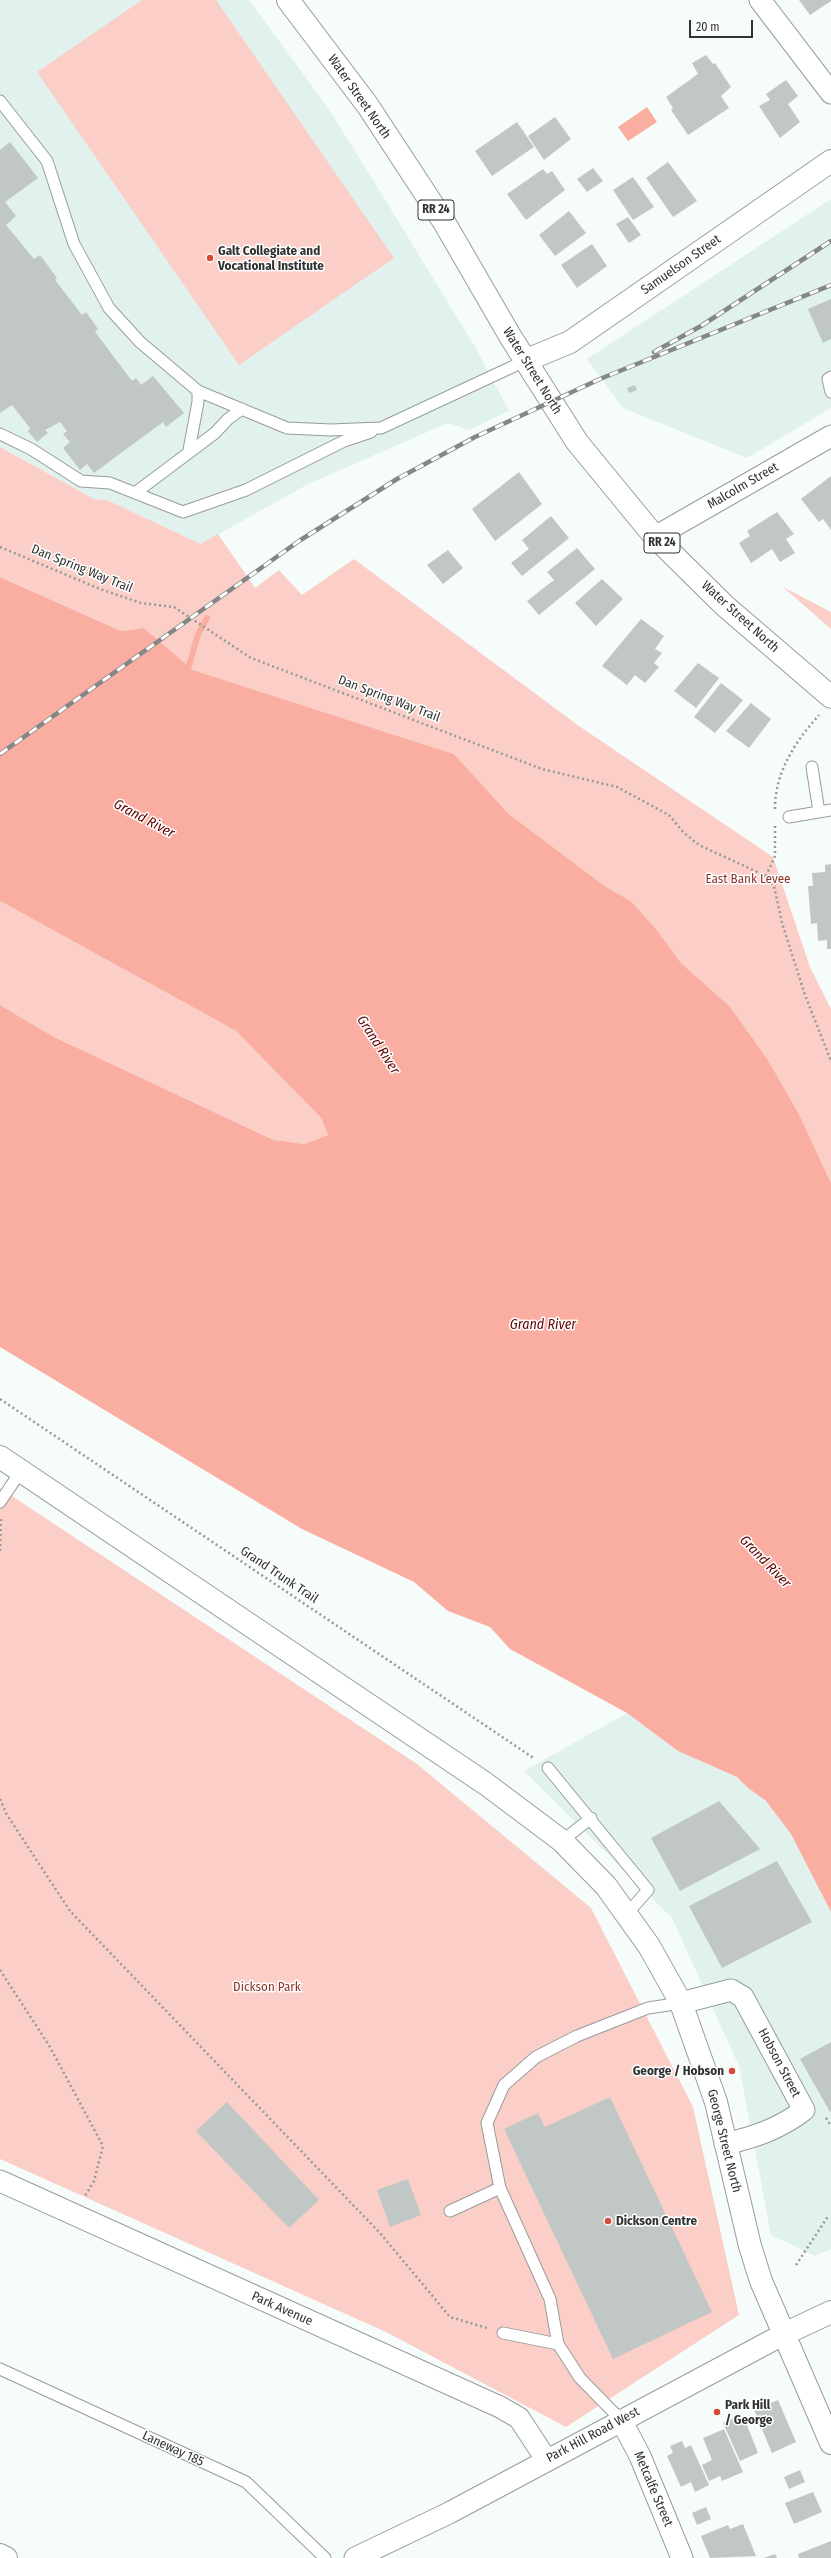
<!DOCTYPE html>
<style>
body{margin:0}
#map{position:relative;width:831px;height:2558px;overflow:hidden;background:#f5fcfa;font-family:"Fira Sans Condensed",sans-serif}
canvas{display:block}
.scale{position:absolute;left:689px;top:20px;width:64px;height:18px;box-sizing:border-box;border:2px solid #303232;border-top:0;padding-left:5px;font-size:12px;line-height:14px;white-space:nowrap;color:#303232;-webkit-text-stroke:3px #fff;paint-order:stroke}
</style>
<div id="map">
<canvas width="831" height="2558"></canvas>
<div class="scale">20 m</div>
</div>
<script>
const ctx = document.querySelector('canvas').getContext('2d');
ctx.lineJoin = 'round';
function fillPath(path, color) {
  ctx.fillStyle = color;
  ctx.fill(path, 'evenodd');
}
function strokePath(path, color, width, dash) {
  ctx.strokeStyle = color;
  ctx.lineWidth = width;
  ctx.lineCap = dash ? 'butt' : 'round';
  ctx.setLineDash(dash || []);
  ctx.stroke(path);
}
function drawText(font, color, halo, rows, align = 'center') {
  ctx.font = font + ' "Fira Sans Condensed",sans-serif';
  ctx.lineWidth = 3;
  ctx.setLineDash([]);
  ctx.textBaseline = 'middle';
  ctx.strokeStyle = halo;
  ctx.fillStyle = color;
  for (const [text, x, y, turn = 0] of rows) {
    ctx.save();
    ctx.translate(x, y);
    ctx.rotate((+turn || 0) * Math.PI / 180);
    ctx.textAlign = isNaN(turn) ? turn : align;
    if (halo) ctx.strokeText(text, 0, 0);
    ctx.fillText(text, 0, 0);
    ctx.restore();
  }
}
fillPath(new Path2D(`
 M 0,0 L 249,0 L 328,108 L 365,167 L 477,350 L 509,411 L 469,430 L 448,423 L 308,484 L 201,544 L 107,500 L 94,499 L 0,447 Z
 M 831,199 L 831,408 L 747,458 L 623,408 L 587,359 Z
 M 627,1713 L 678,1751 L 737,1777 L 748,1788 L 766,1801 L 791,1834 L 831,1912 L 831,2249 L 815,2256 L 771,2235 L 739,2066 L 672,1918 L 524,1771 Z`), '#e1f1ed');
fillPath(new Path2D(`
 M 142,0 L 216,0 L 394,258 L 239,365 L 37,72 Z
 M 0,447 L 94,499 L 107,500 L 201,544 L 218,534 L 255,588 L 279,570 L 302,595 L 354,559 L 579,726 L 773,857 L 810,967 L 831,1009 L 831,1183 L 800,1116 L 768,1060 L 730,1008 L 681,963 L 657,930 L 631,901 L 606,887 L 509,814 L 454,754 L 193,670 L 144,628 L 121,631 L 0,577 Z
 M 783,587 L 831,612 L 831,629 Z
 M 0,901 L 236,1031 L 321,1118 L 328,1135 L 304,1144 L 273,1141 L 54,1037 L 0,1005 Z
 M 0,1488 L 417,1764 L 591,1908 L 693,2107 L 739,2315 L 566,2427 L 386,2332 L 0,2159 Z`), '#fbcfc8');
fillPath(new Path2D(`
 M 647,107 L 657,122 L 628,141 L 618,127 Z
 M 0,577 L 121,631 L 144,628 L 193,670 L 454,754 L 509,814 L 606,887 L 631,901 L 657,930 L 681,963 L 730,1007 L 768,1060 L 800,1116 L 831,1183 L 831,1912 L 791,1834 L 766,1801 L 748,1788 L 737,1777 L 678,1751 L 627,1713 L 510,1649 L 490,1627 L 448,1611 L 414,1582 L 302,1529 L 0,1347 L 0,1005 L 54,1037 L 273,1140 L 304,1144 L 328,1135 L 321,1118 L 236,1031 L 0,901 Z`), '#faaea1');
strokePath(new Path2D(`
 M 189,666 L 198,634 L 207,618`), '#faaea1', 6);
fillPath(new Path2D(`
 M 799,0 L 831,0 L 831,1 L 810,15 Z
 M 706,55 L 713,64 L 715,63 L 731,87 L 721,96 L 729,108 L 688,135 L 671,110 L 673,108 L 666,97 L 698,74 L 692,63 Z
 M 786,80 L 798,96 L 788,104 L 800,122 L 780,138 L 759,106 L 770,100 L 766,94 Z
 M 555,117 L 571,139 L 544,160 L 528,136 Z
 M 517,122 L 534,147 L 492,176 L 475,151 Z
 M 10,142 L 38,178 L 5,202 L 16,216 L 6,225 L 34,259 L 40,255 L 57,278 L 55,280 L 82,315 L 86,312 L 98,329 L 95,332 L 132,381 L 136,378 L 141,385 L 153,376 L 184,413 L 166,427 L 163,422 L 94,473 L 87,464 L 80,470 L 63,448 L 70,442 L 63,434 L 67,431 L 60,422 L 45,430 L 48,433 L 37,442 L 28,431 L 30,428 L 12,405 L 0,413 L 0,150 Z
 M 668,162 L 697,201 L 673,217 L 646,178 Z
 M 593,168 L 603,181 L 587,192 L 577,179 Z
 M 543,169 L 547,174 L 552,171 L 565,190 L 526,220 L 507,194 Z
 M 633,177 L 654,207 L 633,220 L 613,190 Z
 M 569,211 L 586,233 L 555,256 L 539,235 Z
 M 628,217 L 641,235 L 629,243 L 616,224 Z
 M 592,244 L 607,266 L 577,288 L 561,265 Z
 M 831,299 L 831,339 L 823,343 L 808,309 Z
 M 635,385 L 637,390 L 629,393 L 627,388 Z
 M 519,472 L 542,504 L 495,541 L 472,509 Z
 M 831,476 L 831,530 L 823,519 L 819,522 L 801,499 Z
 M 777,512 L 794,534 L 786,539 L 795,553 L 780,562 L 772,549 L 751,563 L 739,543 L 750,536 L 747,531 Z
 M 551,516 L 569,538 L 522,576 L 511,563 L 529,549 L 522,540 Z
 M 577,548 L 595,569 L 539,615 L 527,601 L 554,580 L 547,572 Z
 M 448,550 L 463,568 L 443,584 L 427,565 Z
 M 602,579 L 623,599 L 596,626 L 575,603 Z
 M 641,619 L 664,636 L 655,649 L 662,653 L 654,663 L 659,667 L 645,683 L 635,675 L 627,685 L 602,666 Z
 M 698,663 L 719,678 L 696,708 L 674,691 Z
 M 721,683 L 743,700 L 715,733 L 694,717 Z
 M 751,703 L 771,719 L 749,748 L 726,731 Z
 M 831,864 L 831,949 L 827,949 L 827,940 L 818,941 L 817,923 L 811,924 L 808,886 L 813,886 L 812,873 L 825,872 L 825,865 Z
 M 719,1801 L 760,1849 L 680,1891 L 651,1838 Z
 M 777,1861 L 812,1922 L 722,1968 L 689,1906 Z
 M 831,2042 L 831,2111 L 830,2112 L 800,2059 Z
 M 610,2097 L 712,2312 L 613,2359 L 504,2129 L 538,2113 L 545,2127 Z
 M 227,2102 L 319,2200 L 289,2228 L 196,2131 Z
 M 408,2179 L 421,2215 L 390,2227 L 377,2190 Z
 M 778,2400 L 796,2442 L 772,2453 L 754,2410 Z
 M 741,2415 L 745,2420 L 758,2453 L 740,2461 L 723,2423 Z
 M 724,2429 L 743,2472 L 722,2481 L 720,2476 L 709,2481 L 702,2465 L 712,2460 L 703,2438 Z
 M 682,2441 L 685,2448 L 691,2445 L 709,2485 L 695,2492 L 691,2482 L 681,2487 L 667,2456 L 673,2453 L 670,2446 Z
 M 800,2470 L 805,2482 L 789,2489 L 784,2477 Z
 M 813,2492 L 822,2512 L 794,2524 L 785,2503 Z
 M 706,2507 L 711,2519 L 697,2525 L 692,2513 Z
 M 743,2524 L 756,2556 L 710,2558 L 701,2536 L 728,2525 L 730,2529 Z
 M 831,2541 L 831,2558 L 799,2558 L 798,2554 Z
 M 775,2554 L 777,2558 L 764,2558 Z`), '#c0c7c5');
const lane = new Path2D(`
 M 0,101 L 47,161 L 74,244 L 109,308 L 140,342 L 198,391 L 287,428 L 331,430 L 381,428 L 527,360
 M 831,377 L 828,379 L 831,392
 M 0,434 L 31,449 L 81,481 L 110,483 L 183,512 L 246,490 L 344,441 L 371,432
 M 189,450 L 198,402 L 198,391
 M 135,493 L 215,433 L 228,419 L 242,409
 M 812,767 L 819,812
 M 789,817 L 831,810
 M 0,1502 L 21,1471
 M 548,1768 L 648,1890 L 626,1915
 M 562,1841 L 591,1818
 M 500,2188 L 487,2123 L 504,2085 L 536,2057 L 577,2036 L 648,2008 L 681,2003
 M 450,2211 L 500,2188 L 550,2299 L 558,2344 L 580,2378 L 621,2420
 M 503,2333 L 558,2344
 M 0,2369 L 246,2482 L 325,2558`);
const street = new Path2D(`
 M 760,0 L 831,93
 M 655,537 L 831,436
 M 681,2003 L 731,1990 L 743,1997 L 804,2110 C 779,2129 755,2137 725,2144
 M 0,2181 L 500,2407 L 519,2418 L 546,2459
 M 621,2420 L 640,2456 L 682,2558
 M 355,2558 L 449,2513 L 784,2334`);
const secondary = new Path2D(`
 M 527,360 L 570,342 L 831,161
 M 0,1457 L 486,1784 L 562,1841 L 606,1886 L 649,1946 L 681,2003 L 716,2102 L 750,2246 L 761,2281 L 831,2443
 M 784,2334 L 831,2312
 M 0,2555 L 6,2558`);
const primary = new Path2D(`
 M 288,0 L 368,106 L 444,222 L 510,336 L 577,442 L 655,537 L 725,606 L 831,697`);
strokePath(lane, '#979d9c', 13);
strokePath(street, '#979d9c', 23);
strokePath(secondary, '#979d9c', 24);
strokePath(primary, '#979d9c', 24);
strokePath(new Path2D(`
 M 0,547 L 100,589 L 141,603 L 174,607 L 251,658 L 542,769 L 617,787 L 669,815 L 684,833 L 699,845 L 766,876 L 774,886 L 782,923 L 805,995 L 831,1061
 M 775,809 C 775,772 795,742 819,715
 M 766,876 L 775,856 L 775,826
 M 0,1399 L 535,1759
 M 0,1551 L 1,1517
 M 0,1799 L 7,1815 L 70,1911 L 380,2233 L 450,2317 L 487,2328
 M 0,1970 L 50,2047 L 103,2146 L 94,2181 L 85,2196
 M 826,2118 L 831,2126
 M 796,2265 L 829,2215`), '#959998', 2.5, [2, 3]);
strokePath(lane, '#fff', 11);
strokePath(street, '#fff', 21);
strokePath(secondary, '#fff', 22);
strokePath(primary, '#fff', 22);
const rail = new Path2D(`
 M 654,352 L 701,326 L 831,241
 M 0,754 L 299,541 L 397,479 L 475,437 L 600,379 L 831,285`);
strokePath(rail, '#838786', 4.5);
strokePath(rail, '#fff', 3, [9]);
for (const [x, y, r, color] of [
 [210,258,4,"#d64939"],
 [732,2071,4,"#d64939"],
 [608,2221,4,"#d64939"],
 [717,2412,4,"#d64939"]
]) {
  const dot = new Path2D();
  dot.arc(x, y, r, 0, 2 * Math.PI);
  ctx.fillStyle = color;
  ctx.fill(dot);
  strokePath(dot, '#fff', 1.5);
}
for (const [x, y, w] of [
 [436,210,36],
 [662,543,36]
]) {
  const box = new Path2D();
  box.roundRect(x - w / 2, y - 10, w, 20, 3);
  ctx.fillStyle = '#fff';
  ctx.fill(box);
  strokePath(box, '#303232', 1);
}
drawText('bold 12px', '#303232', null, [
 ["RR 24",436,210],
 ["RR 24",662,543]
]);
drawText('13px', '#303232', '#fff', [
 ["Water Street North",359,97,55],
 ["Samuelson Street",681,265,-35],
 ["Water Street North",532,371,58],
 ["Malcolm Street",743,486,-30],
 ["Dan Spring Way Trail",82,569,22],
 ["Water Street North",740,617,42],
 ["Dan Spring Way Trail",389,699,21],
 ["Grand Trunk Trail",279,1575,34],
 ["Hobson Street",779,2063,62],
 ["George Street North",724,2141,76],
 ["Park Avenue",282,2309,24],
 ["Park Hill Road West",593,2435,-28],
 ["Laneway 185",173,2449,25],
 ["Metcalfe Street",653,2489,67]
]);
drawText('bold 13px', '#303232', '#fff', [
 ["Galt Collegiate and",218,251],
 ["Vocational Institute",218,266],
 ["George / Hobson",724,2071,"right"],
 ["Dickson Centre",616,2221],
 ["Park Hill",725,2405],
 ["/ George",725,2420]
], 'left');
drawText('13px', '#8c342a', '#fff', [
 ["East Bank Levee",748,879],
 ["Dickson Park",267,1987]
]);
drawText('italic 14px', '#5f0401', '#fff', [
 ["Grand River",144,819,28],
 ["Grand River",378,1045,57],
 ["Grand River",543,1325],
 ["Grand River",765,1562,46]
]);
</script>
